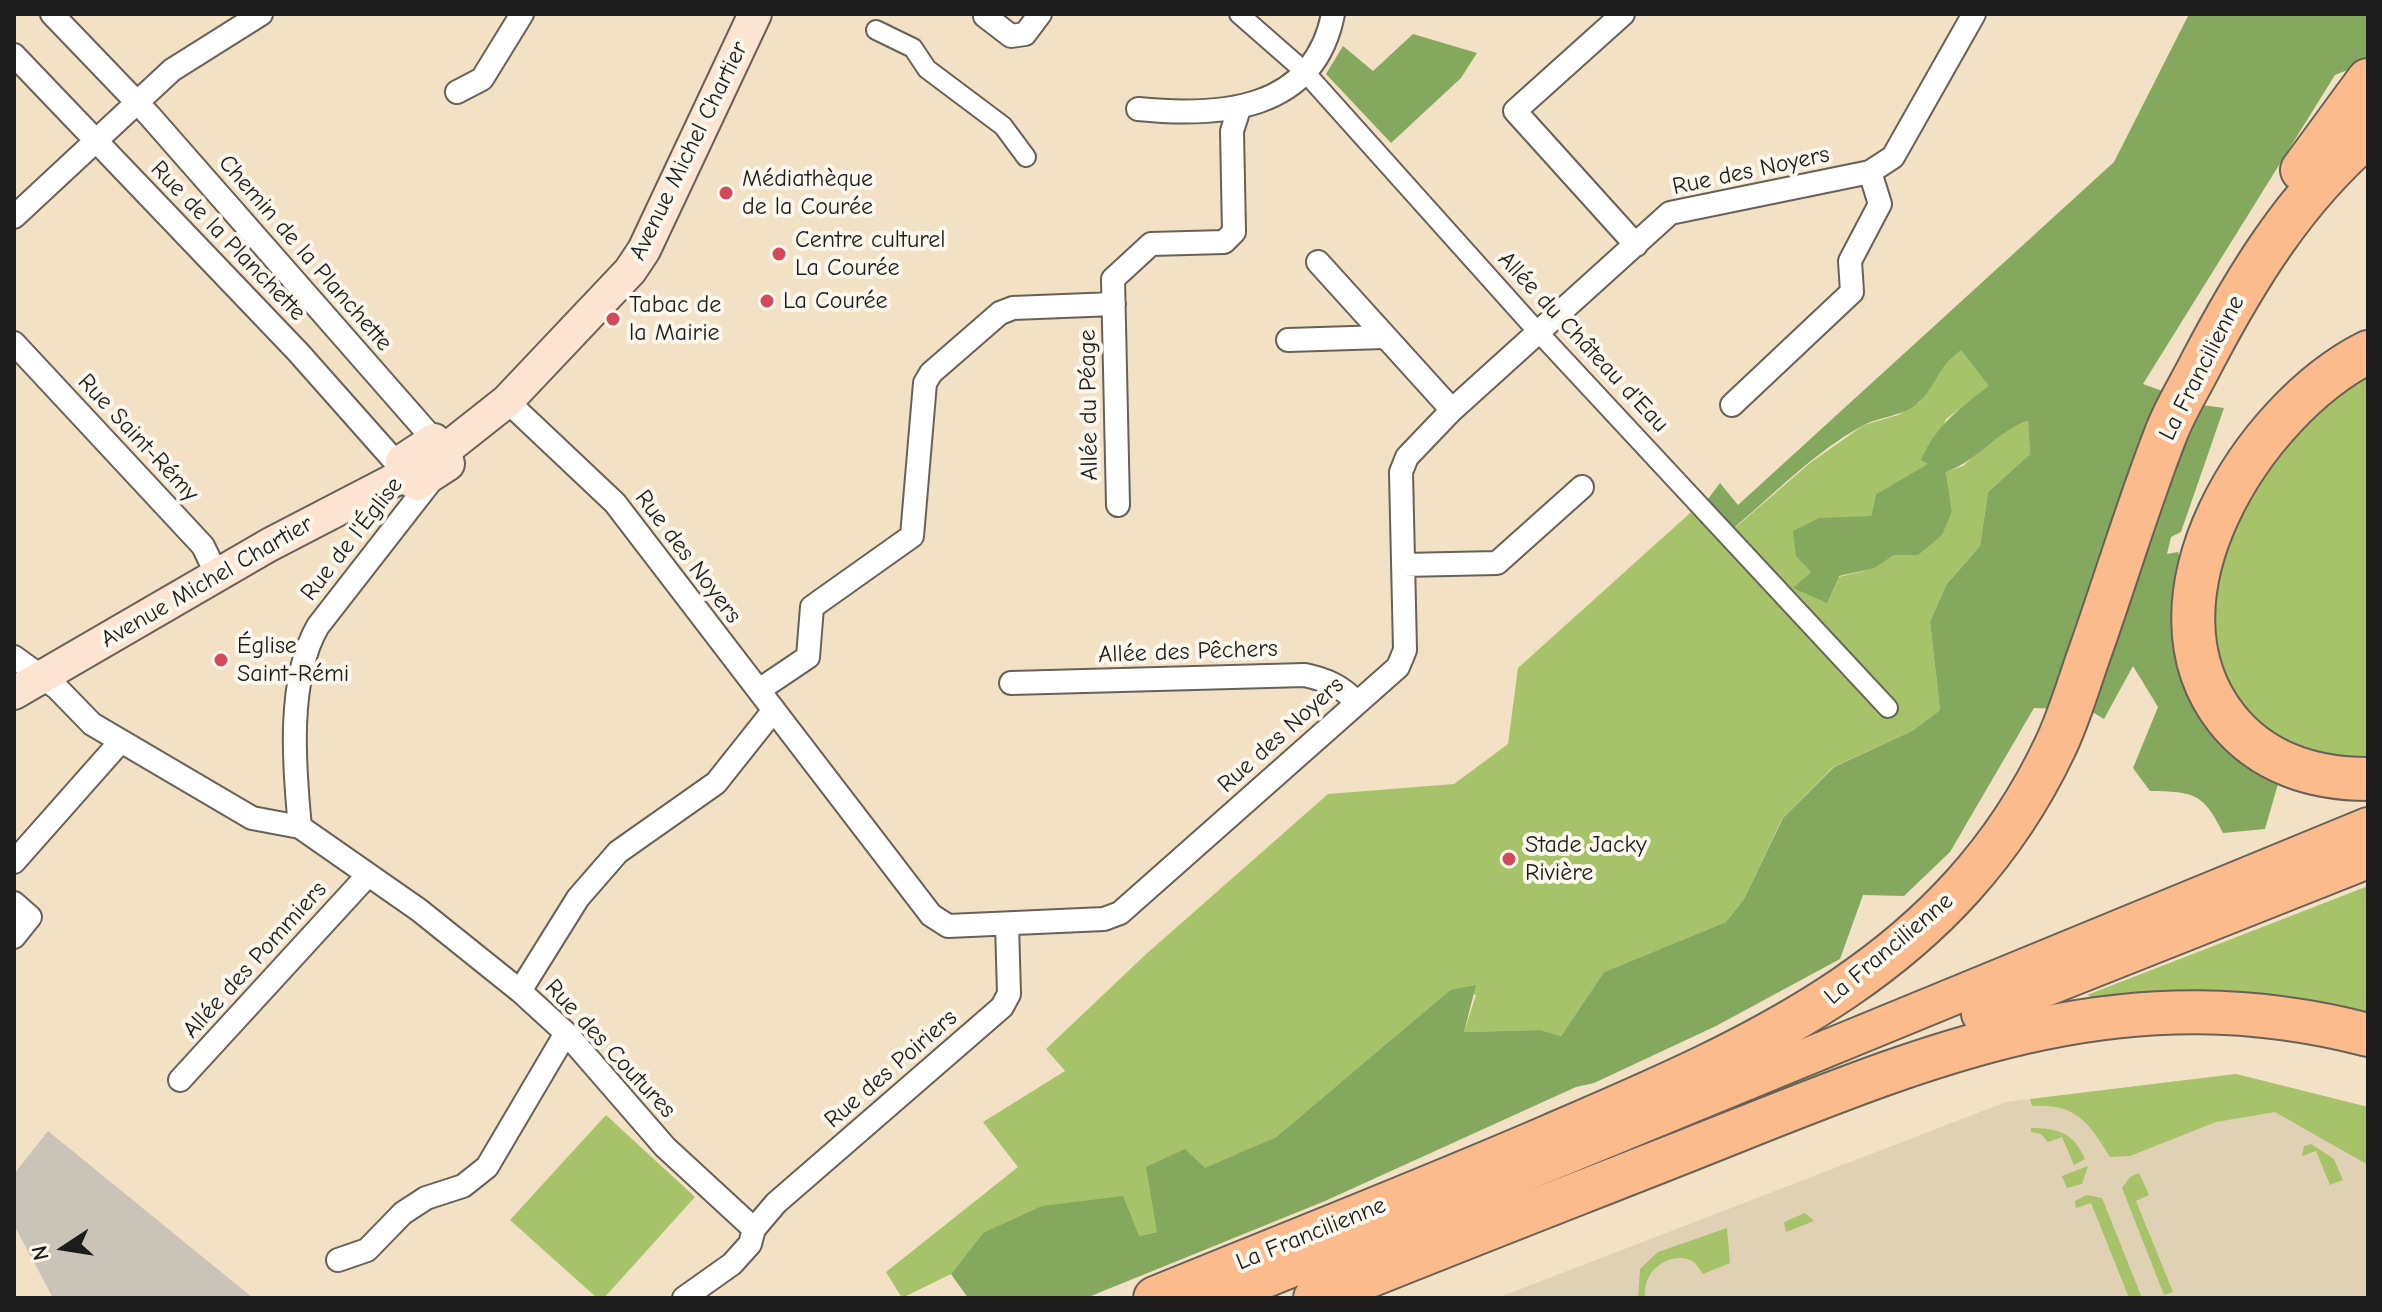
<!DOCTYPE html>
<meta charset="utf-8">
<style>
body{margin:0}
#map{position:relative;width:2382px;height:1312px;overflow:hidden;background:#f3e1c5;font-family:"Comic Neue",sans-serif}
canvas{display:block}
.frame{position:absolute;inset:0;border:16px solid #1c1c1c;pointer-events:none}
.north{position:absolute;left:24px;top:1208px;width:80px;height:80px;-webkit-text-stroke:6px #fbf7ec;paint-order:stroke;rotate:258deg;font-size:22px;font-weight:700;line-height:32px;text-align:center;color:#1c1c1c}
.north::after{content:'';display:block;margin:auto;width:28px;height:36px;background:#1c1c1c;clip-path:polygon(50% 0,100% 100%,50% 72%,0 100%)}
</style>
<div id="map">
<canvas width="2382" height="1312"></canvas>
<div class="frame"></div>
<div class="north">N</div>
</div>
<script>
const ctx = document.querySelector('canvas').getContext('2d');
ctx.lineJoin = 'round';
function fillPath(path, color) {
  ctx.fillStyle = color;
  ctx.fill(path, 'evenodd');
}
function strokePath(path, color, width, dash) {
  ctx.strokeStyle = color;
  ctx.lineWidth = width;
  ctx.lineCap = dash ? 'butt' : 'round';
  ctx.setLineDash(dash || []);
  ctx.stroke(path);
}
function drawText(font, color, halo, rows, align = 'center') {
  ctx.font = font + ' "Comic Neue",sans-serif';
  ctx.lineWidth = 8;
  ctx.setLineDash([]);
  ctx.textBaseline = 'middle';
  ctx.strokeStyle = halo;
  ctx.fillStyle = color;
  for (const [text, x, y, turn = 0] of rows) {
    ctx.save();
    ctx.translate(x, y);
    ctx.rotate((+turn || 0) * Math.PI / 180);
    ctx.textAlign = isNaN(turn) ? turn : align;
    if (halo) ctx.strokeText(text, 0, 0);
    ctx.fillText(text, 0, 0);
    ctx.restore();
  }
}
fillPath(new Path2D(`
 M 2236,1074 L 2368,1107 L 2368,1298 L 1497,1298 L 2006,1102 Z`), '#e1d1b4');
fillPath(new Path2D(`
 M 48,1131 L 253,1298 L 53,1298 L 14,1225 L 14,1174 Z`), '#c9c3b8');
fillPath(new Path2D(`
 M 1961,349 L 1990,386 L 1946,419 L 1929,464 L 1876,494 L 1871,516 L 1855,518 L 1811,572 L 1794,588 L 1875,568 L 1894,555 L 1918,555 L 1952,511 L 1946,472 L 1963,466 L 2002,431 L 2028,421 L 2030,454 L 1988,492 L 1980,546 L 1946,585 L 1930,622 L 1940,710 L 1912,731 L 1833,767 L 1782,819 L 1744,899 L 1726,922 L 1604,972 L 1561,1036 L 1539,1030 L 1464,1032 L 1476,995 L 1450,990 L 1276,1137 L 1205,1169 L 1157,1232 L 1139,1236 L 983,1233 L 951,1274 L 902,1298 L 886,1272 L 1018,1167 L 983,1122 L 1065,1071 L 1046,1049 L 1144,956 L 1328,794 L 1454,784 L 1508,744 L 1518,668 L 1699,505 L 1736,527 L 1810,463 L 1864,425 L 1898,415 L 1920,402 L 1940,367 Z
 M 2368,371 L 2368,764 L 2285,749 L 2250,724 L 2211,647 L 2209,599 L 2255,472 L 2299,419 Z
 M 2368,886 L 2368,1019 L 2102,1004 L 2087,995 Z
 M 2236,1074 L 2368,1107 L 2368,1165 L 2275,1112 L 2216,1122 L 2130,1156 L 2110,1157 C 2089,1123 2076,1103 2032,1106 L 2030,1099 Z
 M 606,1115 L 695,1197 L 604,1298 L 597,1298 L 510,1220 Z
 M 2031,1128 C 2058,1128 2074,1133 2085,1159 L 2074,1165 L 2062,1137 L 2048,1142 L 2041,1134 L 2031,1132 Z
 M 2311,1144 L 2334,1159 L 2343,1180 L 2330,1185 L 2316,1151 L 2302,1156 L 2304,1146 Z
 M 2088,1166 L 2082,1184 L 2067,1188 L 2062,1176 Z
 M 2139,1173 L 2149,1195 L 2136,1201 L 2173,1292 L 2164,1295 L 2122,1188 L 2130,1177 Z
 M 2086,1195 L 2102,1198 L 2142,1298 L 2129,1298 L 2091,1203 L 2076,1208 L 2075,1201 Z
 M 1805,1213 L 1814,1221 L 1786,1232 L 1784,1222 Z
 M 1727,1228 L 1730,1263 L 1703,1274 C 1699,1269 1697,1263 1690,1260 C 1667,1251 1640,1274 1646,1298 L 1638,1298 L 1640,1269 L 1658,1252 Z`), '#a6c36a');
fillPath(new Path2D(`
 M 2189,14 L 2368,14 L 2368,62 L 2335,75 L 2143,384 L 2202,405 L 2224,408 L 2181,532 L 2171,537 L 2167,554 L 2178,552 L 2186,579 L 2181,643 L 2282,770 L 2265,829 L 2223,833 C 2203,792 2193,792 2150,791 L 2133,768 L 2158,707 L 2133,666 L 2104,719 L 2089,710 L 2034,708 L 1950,852 L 1904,896 L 1863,895 L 1840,959 L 1716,1026 L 1594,1083 L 1576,1087 L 1325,1201 L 1086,1298 L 968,1298 L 951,1274 L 983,1233 L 1042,1206 L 1123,1196 L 1139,1236 L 1157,1232 L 1146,1167 L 1185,1149 L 1205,1168 L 1276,1137 L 1450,990 L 1476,985 L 1464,1032 L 1540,1030 L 1561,1036 L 1604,972 L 1726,922 L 1744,899 L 1783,818 L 1834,767 L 1912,731 L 1940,710 L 1930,622 L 1946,585 L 1980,546 L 1988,492 L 2030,454 L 2028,421 C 1996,431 1978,461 1946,472 L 1952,511 L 1942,535 L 1918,555 L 1894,555 L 1875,568 L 1839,576 L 1827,603 L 1793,588 L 1811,572 L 1796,556 L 1793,531 L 1819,518 L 1871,516 L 1876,494 L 1928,464 L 1921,460 C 1936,425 1960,408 1989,386 L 1961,350 C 1936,368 1936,387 1919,402 C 1903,417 1880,416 1862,426 C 1816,451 1775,493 1735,527 L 1705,503 L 1720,483 L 1738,505 L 2114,162 Z
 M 1413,34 L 1477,53 L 1461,78 L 1391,143 L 1326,74 L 1343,46 L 1373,71 Z`), '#84a95e');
const pedestrian = new Path2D(`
 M 1239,14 L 1304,71 L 1528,321 L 1888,708
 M 876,30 L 913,48 L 927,69 L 1003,126 L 1026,157`);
const minor = new Path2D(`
 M 52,14 L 149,115 L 434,440
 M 1623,14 L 1515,111 L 1636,245
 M 985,16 L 1011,36 L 1025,34 L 1040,14
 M 14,55 L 298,352 L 400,467
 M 457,92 L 482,79 L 522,14
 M 1138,109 C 1219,117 1314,112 1333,14
 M 14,217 L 172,70 L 261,14
 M 1318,262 L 1452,410
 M 1288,340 L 1384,337
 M 14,343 L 203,546 L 217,575
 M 507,401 L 615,503 L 931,915 L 948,926 L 1104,919 L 1120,913 L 1398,667 L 1405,650 L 1401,472 L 1407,457 L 1452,410 L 1670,213 L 1870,172 L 1893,157 L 1974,14
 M 1732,405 L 1852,292 L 1850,261 L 1880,204 L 1870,172
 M 1118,505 L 1113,279 L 1151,244 L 1224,242 L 1234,232 L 1232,131 L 1239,109
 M 1403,565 L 1497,563 L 1582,487
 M 14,657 L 57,688 L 92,724 L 252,818 L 300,827 L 419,910 L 520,991 L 566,1033 L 665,1147 L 754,1229
 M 1011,683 L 1305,675 C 1327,680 1342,686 1357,703
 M 759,690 L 808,657 L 812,607 L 912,536 L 925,383 L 931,373 L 1000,313 L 1013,308 L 1114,304
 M 300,827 C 294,766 287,679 318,626 L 434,477
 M 14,862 L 121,741
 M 14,903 L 30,917 L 14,937
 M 520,991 L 578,898 L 618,852 L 716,783 L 774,710
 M 180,1080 L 368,875
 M 338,1260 L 367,1250 L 403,1213 L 426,1198 L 463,1186 L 487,1167 L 566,1033
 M 684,1298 L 732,1264 L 750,1244 L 754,1229 L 776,1203 L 1002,1007 L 1009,994 L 1007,924`);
const secondary = new Path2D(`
 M 434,440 L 445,450 L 448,464 L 417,484 L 402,476 L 402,461 Z
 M 445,450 L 507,401 L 630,271 L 644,250 L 755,14
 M 14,693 L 269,545 L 402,476`);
const primary = new Path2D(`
 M 1980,1014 L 2368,860
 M 1220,1298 L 2368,826`);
const motorway = new Path2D(`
 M 2302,170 L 2368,80
 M 2368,352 C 2253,410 2133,600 2227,719 C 2262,763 2314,779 2368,779
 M 1155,1298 C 1287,1244 1420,1192 1552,1135 C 1759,1046 1952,964 2055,747 C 2069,718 2078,686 2089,655 C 2115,582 2137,508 2165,436 C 2174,411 2189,388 2201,364 C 2246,278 2294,199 2368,135
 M 1315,1298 C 1438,1248 1562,1200 1686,1151 C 1919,1059 2112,969 2368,1035`);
strokePath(pedestrian, '#676157', 22);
strokePath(minor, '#676157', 26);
strokePath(secondary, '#676157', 36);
strokePath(primary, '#676157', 40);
strokePath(motorway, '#676157', 46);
strokePath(pedestrian, '#fff', 18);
strokePath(minor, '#fff', 22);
strokePath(secondary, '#fde4d1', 32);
strokePath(primary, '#fbbb8d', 36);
strokePath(motorway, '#fbbb8d', 42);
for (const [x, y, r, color] of [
 [726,193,8,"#d1495b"],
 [779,254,8,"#d1495b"],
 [767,301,8,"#d1495b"],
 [613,319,8,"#d1495b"],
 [221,660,8,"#d1495b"],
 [1509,859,8,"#d1495b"]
]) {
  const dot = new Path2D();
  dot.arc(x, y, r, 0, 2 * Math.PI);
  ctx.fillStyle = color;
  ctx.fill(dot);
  strokePath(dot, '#fbf7ec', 3);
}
drawText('24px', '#1c1c1c', '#fbf7ec', [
 ["Avenue Michel Chartier",689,151,-64],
 ["Rue des Noyers",1751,171,-12],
 ["Rue de la Planchette",228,241,46],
 ["Chemin de la Planchette",305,253,49],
 ["Allée du Château d'Eau",1583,342,47],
 ["La Francilienne",2202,368,-63],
 ["Allée du Péage",1089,405,-91],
 ["Rue Saint-Rémy",138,438,47],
 ["Rue de l'Église",352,539,-52],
 ["Rue des Noyers",688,557,53],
 ["Avenue Michel Chartier",207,582,-30],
 ["Allée des Pêchers",1188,652,-2],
 ["Rue des Noyers",1281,735,-42],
 ["La Francilienne",1889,949,-40],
 ["Allée des Pommiers",255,960,-48],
 ["Rue des Coutures",610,1049,47],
 ["Rue des Poiriers",891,1069,-41],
 ["La Francilienne",1311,1234,-22]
]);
drawText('24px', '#1c1c1c', '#fbf7ec', [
 ["Médiathèque",742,179],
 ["de la Courée",742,207],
 ["Centre culturel",795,240],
 ["La Courée",795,268],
 ["La Courée",783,301],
 ["Tabac de",629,305],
 ["la Mairie",629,333],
 ["Église",237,646],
 ["Saint-Rémi",237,674],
 ["Stade Jacky",1525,845],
 ["Rivière",1525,873]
], 'left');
</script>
